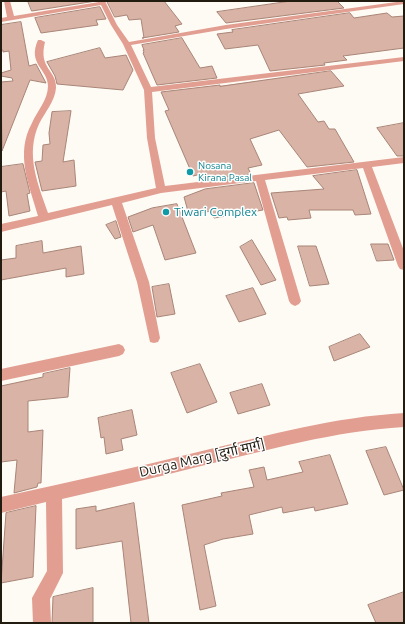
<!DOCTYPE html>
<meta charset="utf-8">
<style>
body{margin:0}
#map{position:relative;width:405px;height:624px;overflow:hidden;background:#fefaf4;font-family:Ubuntu,sans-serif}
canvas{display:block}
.frame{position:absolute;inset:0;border:2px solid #221b0f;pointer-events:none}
</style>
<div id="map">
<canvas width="405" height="624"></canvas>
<div class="frame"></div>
</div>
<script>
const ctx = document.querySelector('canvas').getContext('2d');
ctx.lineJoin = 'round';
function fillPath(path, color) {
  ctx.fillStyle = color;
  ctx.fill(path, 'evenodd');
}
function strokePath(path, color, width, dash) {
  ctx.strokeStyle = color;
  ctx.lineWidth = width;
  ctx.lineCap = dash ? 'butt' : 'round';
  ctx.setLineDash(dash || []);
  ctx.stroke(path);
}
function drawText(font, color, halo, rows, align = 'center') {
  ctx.font = font + ' Ubuntu,"Noto Sans Devanagari",sans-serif';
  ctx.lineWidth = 3;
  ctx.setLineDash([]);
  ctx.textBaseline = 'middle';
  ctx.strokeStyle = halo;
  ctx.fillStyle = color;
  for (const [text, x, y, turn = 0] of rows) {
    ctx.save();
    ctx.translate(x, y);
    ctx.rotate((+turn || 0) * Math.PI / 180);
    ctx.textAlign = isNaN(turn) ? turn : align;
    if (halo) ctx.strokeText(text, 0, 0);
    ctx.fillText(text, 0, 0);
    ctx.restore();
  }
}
const building = new Path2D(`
 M 28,1 L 96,1 L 32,11 Z
 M 107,1 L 164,1 L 182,24 L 175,26 L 179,32 L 142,38 L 144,38 L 141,19 L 129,20 L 127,15 L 115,17 Z
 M 291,1 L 337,1 L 344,8 L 226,23 L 217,12 Z
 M 100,7 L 106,19 L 96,20 L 98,25 L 41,33 L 35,18 Z
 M 350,13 L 354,18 L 387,13 L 392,17 L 404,16 L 404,48 L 343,56 L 347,60 L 324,63 L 325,65 L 270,71 L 258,45 L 225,49 L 217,34 L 233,32 L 232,30 Z
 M 21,22 L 29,66 L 36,64 L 46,83 L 30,80 L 2,151 L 1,82 L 13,81 L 12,78 L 1,76 L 1,73 L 11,70 L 9,51 L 3,52 L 3,50 L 1,50 L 1,25 Z
 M 182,38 L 200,68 L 212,66 L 217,78 L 157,85 L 143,53 L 144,52 L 143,50 L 144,50 L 142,45 Z
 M 100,48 L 105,58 L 126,55 L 133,70 L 123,90 L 57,84 L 55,76 L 47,62 Z
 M 331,71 L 344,86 L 298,94 L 318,122 L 324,121 L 329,129 L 335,129 L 354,162 L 307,167 L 279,130 L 250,139 L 262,165 L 248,168 L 251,174 L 203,180 L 201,174 L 193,176 L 165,111 L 169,110 L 161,92 L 220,85 L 220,86 Z
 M 71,111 L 63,162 L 74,160 L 76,186 L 42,191 L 35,162 L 42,161 L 43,145 L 50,144 L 49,133 L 52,112 Z
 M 404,123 L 404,156 L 397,156 L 377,128 Z
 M 23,164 L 30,193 L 27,194 L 30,211 L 9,216 L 6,191 L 1,192 L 1,167 Z
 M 357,170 L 371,214 L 355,215 L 353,210 L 309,210 L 311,218 L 288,220 L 287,217 L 279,218 L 271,193 L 324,189 L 313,176 Z
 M 254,183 L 263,210 L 214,218 L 211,211 L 189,215 L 184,197 L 205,189 Z
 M 177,204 L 196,253 L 165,260 L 153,225 L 133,232 L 128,217 L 152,208 Z
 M 116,221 L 121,237 L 115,239 L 106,225 Z
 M 252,240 L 276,280 L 261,285 L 240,247 Z
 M 42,241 L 43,253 L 81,246 L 84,274 L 66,277 L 66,268 L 1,280 L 1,260 L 16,258 L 16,246 Z
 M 371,244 L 388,244 L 394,260 L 377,261 Z
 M 298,246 L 316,246 L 329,284 L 310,286 Z
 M 169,284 L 175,314 L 157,317 L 152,287 Z
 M 253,288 L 266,314 L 239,322 L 226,296 Z
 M 360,334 L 370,347 L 334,361 L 329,347 Z
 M 200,364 L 217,402 L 187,413 L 171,373 Z
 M 70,368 L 68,397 L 28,401 L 28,432 L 43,430 L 41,483 L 38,483 L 37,487 L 14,493 L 17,460 L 1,462 L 1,386 L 43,377 L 43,374 Z
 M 262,384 L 270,405 L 238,414 L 230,393 Z
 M 132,410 L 137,435 L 121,439 L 123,450 L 106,454 L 104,437 L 101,438 L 98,418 Z
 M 386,447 L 404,490 L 384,495 L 366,451 Z
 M 330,455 L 348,504 L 315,511 L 314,507 L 283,513 L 282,507 L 249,515 L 253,534 L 223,539 L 204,545 L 216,606 L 200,610 L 182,505 L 222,496 L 221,493 L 254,487 L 249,470 L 264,467 L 267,480 L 303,472 L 299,462 Z
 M 134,503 L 149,623 L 131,623 L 122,541 L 76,549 L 76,509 L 96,506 L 96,511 Z
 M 36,506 L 33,577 L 1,583 L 6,513 Z
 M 93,588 L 93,623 L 52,623 L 53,597 Z
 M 404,592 L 404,623 L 376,623 L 368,605 Z`);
fillPath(building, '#d9b3a5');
strokePath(building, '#a88577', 1);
fillPath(new Path2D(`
 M 4,1 L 10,1 L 14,16 L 105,1 L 117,25 L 129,42 L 226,25 L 404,1 L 404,4 L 226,29 L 131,45 L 151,87 L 404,57 L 404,61 L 152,92 L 155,138 L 165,186 L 404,157 L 404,163 L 372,167 L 404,251 L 404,270 L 400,269 L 398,266 L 363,168 L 265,180 L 301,301 L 299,304 L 295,306 L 291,304 L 289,301 L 256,181 L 161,193 L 122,203 L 149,282 L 160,338 L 158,342 L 154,343 L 150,342 L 137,282 L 112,205 L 1,232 L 1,224 L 38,216 C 29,184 15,154 32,123 C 37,111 48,100 48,86 C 48,69 27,64 38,40 L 41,40 L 45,42 C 38,69 57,70 56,88 C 55,101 45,112 39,124 C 25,155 38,184 48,213 L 156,188 L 147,138 L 144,90 L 123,44 L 111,25 L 101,5 L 1,22 L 1,18 L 7,17 Z
 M 119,344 L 123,346 L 125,350 L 123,354 L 119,356 L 1,381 L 1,369 Z
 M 404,413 L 404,427 C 334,431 269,450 201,466 C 155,478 108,488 62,499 L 63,573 L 50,599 L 51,623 L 33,623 L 32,598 L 47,571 L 46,502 L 1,513 L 1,497 C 68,482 135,468 202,451 C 269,435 335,417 404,413 Z`), '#e19e91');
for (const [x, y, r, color] of [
 [190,172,4,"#0f9aa8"],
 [166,212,4,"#0f9aa8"]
]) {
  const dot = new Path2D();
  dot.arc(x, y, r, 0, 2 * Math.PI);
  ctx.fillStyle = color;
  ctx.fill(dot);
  strokePath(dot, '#fff', 1.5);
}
drawText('10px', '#0d838f', '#fff', [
 ["Nosana",198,166],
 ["Kirana Pasal",198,178]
], 'left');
drawText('12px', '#0d838f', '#fff', [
 ["Tiwari Complex",174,212]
], 'left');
drawText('14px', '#221b0f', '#fff', [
 ["Durga Marg [दुर्गा मार्ग]",202,458,-13]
]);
</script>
